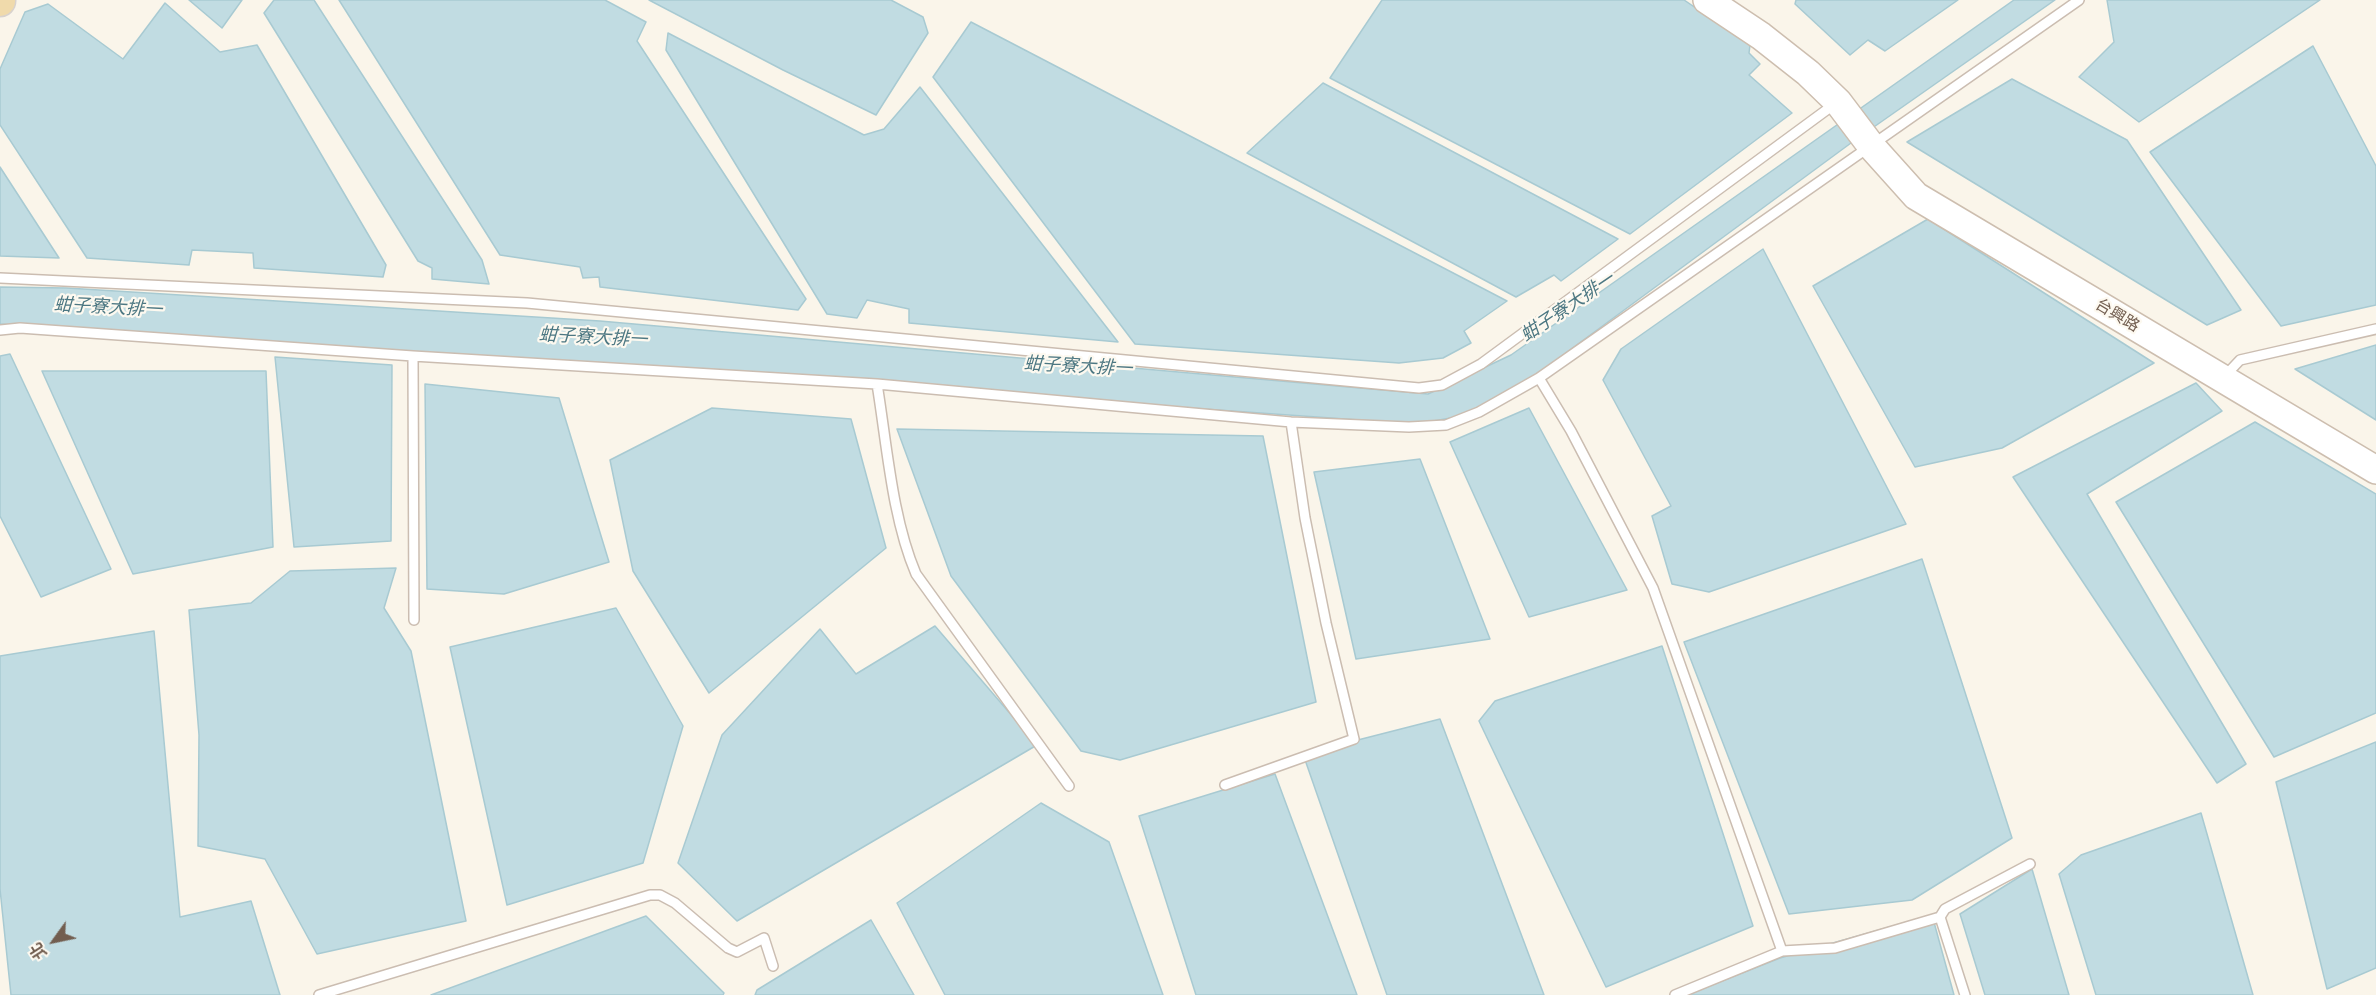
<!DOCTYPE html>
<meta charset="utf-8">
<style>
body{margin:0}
#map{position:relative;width:2376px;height:995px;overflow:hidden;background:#faf5ea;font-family:Signika,"Noto Sans TC",sans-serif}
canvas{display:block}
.north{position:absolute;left:24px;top:911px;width:60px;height:60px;-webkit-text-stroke:4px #fdf9f0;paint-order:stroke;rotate:237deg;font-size:16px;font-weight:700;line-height:24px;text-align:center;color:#725e50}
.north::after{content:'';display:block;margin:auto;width:21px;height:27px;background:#725e50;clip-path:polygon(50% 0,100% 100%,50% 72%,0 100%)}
</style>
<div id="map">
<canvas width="2376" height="995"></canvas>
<div class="north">北</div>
</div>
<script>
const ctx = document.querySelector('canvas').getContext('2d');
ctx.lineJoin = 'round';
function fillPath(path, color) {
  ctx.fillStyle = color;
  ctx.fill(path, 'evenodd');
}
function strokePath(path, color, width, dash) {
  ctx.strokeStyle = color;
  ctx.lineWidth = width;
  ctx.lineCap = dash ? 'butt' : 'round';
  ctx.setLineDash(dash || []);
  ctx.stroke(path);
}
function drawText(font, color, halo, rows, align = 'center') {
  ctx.font = font + ' Signika,"Noto Sans TC",sans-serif';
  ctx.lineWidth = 4.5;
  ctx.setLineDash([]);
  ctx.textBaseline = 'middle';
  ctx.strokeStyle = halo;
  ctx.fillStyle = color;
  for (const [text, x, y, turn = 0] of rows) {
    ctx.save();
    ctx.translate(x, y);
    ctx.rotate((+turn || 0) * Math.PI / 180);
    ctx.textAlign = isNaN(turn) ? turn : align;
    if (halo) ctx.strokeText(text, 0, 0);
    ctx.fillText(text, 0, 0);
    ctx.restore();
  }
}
const water = new Path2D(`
 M 189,0 L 242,0 L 222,28 Z
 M 274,0 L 314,0 L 482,260 L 489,284 L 432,279 L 432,268 L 418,261 L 264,13 Z
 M 339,0 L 605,0 L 646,22 L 637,41 L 806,299 L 798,310 L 600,287 L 599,277 L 583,278 L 580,267 L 500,255 Z
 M 649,0 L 891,0 L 923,17 L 928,33 L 876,115 L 783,70 Z
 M 1382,0 L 1684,0 L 1750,45 L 1749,53 L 1760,64 L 1749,75 L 1792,113 L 1630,234 L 1330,78 Z
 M 1796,0 L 1958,0 L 1885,51 L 1868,40 L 1850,55 L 1795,4 Z
 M 2014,0 L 2055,0 L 1851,143 L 1521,386 L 1468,415 L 1416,424 L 0,324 L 0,287 L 67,288 L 600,321 L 1428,394 L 1511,355 Z
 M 2107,0 L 2320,0 L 2139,122 L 2079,77 L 2114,42 Z
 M 165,3 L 220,52 L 257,45 L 386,265 L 383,277 L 254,268 L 253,253 L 192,250 L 189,265 L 87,258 L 0,125 L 0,69 L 25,12 L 48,4 L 123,59 Z
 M 971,22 L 1507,301 L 1464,331 L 1471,343 L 1443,358 L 1399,363 L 1135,344 L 933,77 Z
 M 668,33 L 864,135 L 884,129 L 920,87 L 1118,342 L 909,323 L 909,309 L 867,300 L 857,318 L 827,314 L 666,50 Z
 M 2313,46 L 2376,166 L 2376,305 L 2281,326 L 2150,152 Z
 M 2012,79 L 2127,140 L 2241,310 L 2207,325 L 1907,142 Z
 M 1323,83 L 1618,239 L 1561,281 L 1554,275 L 1516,297 L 1247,153 Z
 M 0,167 L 59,258 L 0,256 Z
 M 1928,219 L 2154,363 L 2002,448 L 1915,467 L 1813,286 Z
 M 1763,249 L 1906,524 L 1709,592 L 1672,584 L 1652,516 L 1671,506 L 1603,380 L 1621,349 Z
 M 2376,345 L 2376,420 L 2295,369 Z
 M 10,354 L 111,569 L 41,597 L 0,516 L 0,356 Z
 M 275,357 L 392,365 L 391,541 L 294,547 Z
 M 42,371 L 266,371 L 273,547 L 133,574 Z
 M 2196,383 L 2222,411 L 2087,494 L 2246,764 L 2217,783 L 2013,477 Z
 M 425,384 L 559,398 L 609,562 L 504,594 L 427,589 Z
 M 712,408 L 851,419 L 886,548 L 709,693 L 633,571 L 610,460 Z
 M 1529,408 L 1627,590 L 1529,617 L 1450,442 Z
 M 2255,422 L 2376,494 L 2376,713 L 2274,757 L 2116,502 Z
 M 897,429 L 1263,436 L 1316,702 L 1120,760 L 1081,751 L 951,576 Z
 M 1420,459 L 1490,639 L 1356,659 L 1314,472 Z
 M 1922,559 L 2012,838 L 1912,900 L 1789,914 L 1684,642 Z
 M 396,568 L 384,608 L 411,651 L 466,921 L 317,954 L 265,859 L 198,846 L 199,735 L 189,610 L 251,603 L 290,571 Z
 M 616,608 L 683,726 L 643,863 L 507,905 L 450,647 Z
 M 935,626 L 1037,745 L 737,921 L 678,863 L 722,735 L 820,629 L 856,674 Z
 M 154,631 L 180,917 L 251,901 L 280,995 L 11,995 L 0,889 L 0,656 Z
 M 1662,646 L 1753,926 L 1606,987 L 1479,721 L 1495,701 Z
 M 1440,719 L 1544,995 L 1387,995 L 1303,754 Z
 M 2376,742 L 2376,968 L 2327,989 L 2276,782 Z
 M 1275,774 L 1357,995 L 1196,995 L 1139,816 Z
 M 1041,803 L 1109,842 L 1163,995 L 945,995 L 897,903 Z
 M 2201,813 L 2253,995 L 2096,995 L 2059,874 L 2081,855 Z
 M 2032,869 L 2069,995 L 1985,995 L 1960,914 Z
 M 1932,915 L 1954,995 L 1687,995 L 1780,958 Z
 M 646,916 L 724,993 L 723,995 L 431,995 Z
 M 871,920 L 914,995 L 755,995 L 757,990 Z`);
fillPath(water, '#c1dce2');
strokePath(water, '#a8cad2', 1.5);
const lane = new Path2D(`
 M 0,278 L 527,303 L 1419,388 L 1442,385 L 1481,364 L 1836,103
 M 0,330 L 20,328 L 413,356 L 877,384 L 1291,422 L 1409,427 L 1446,425 L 1479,412 L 1539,378 L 2079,0
 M 413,356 L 414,620
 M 2224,377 L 2240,360 L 2376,329
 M 1539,378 L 1571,431 L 1653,588 L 1782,951 L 1835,948 L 1940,917
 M 877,384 C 887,445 892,518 916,574 L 1069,786
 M 1225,785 L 1354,739 L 1326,623 L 1305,518 L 1291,422
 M 319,995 L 650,895 L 660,895 L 675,903 L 728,948 L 737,952 L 764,938 L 773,966
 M 1675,995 L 1782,951
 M 1965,995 L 1940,917 L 1945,909 L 2030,864`);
const secondary = new Path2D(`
 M 1707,0 L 1761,36 L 1808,73 L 1838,102 L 1872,147 L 1916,196 L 2376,470`);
const primary = new Path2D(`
 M 0,1 L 0,0`);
strokePath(lane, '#cbbdb1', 12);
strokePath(secondary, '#cdbeaf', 30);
strokePath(primary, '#d8d2ce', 33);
strokePath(lane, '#fff', 9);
strokePath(secondary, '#fff', 27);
strokePath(primary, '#f0daab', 30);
drawText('16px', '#725e50', '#fdf9f0', [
 ["台興路",2117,316,31]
]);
drawText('italic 18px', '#4c7782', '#fdf9f0', [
 ["蚶子寮大排一",108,308,3],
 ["蚶子寮大排一",1568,308,-34],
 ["蚶子寮大排一",593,338,3],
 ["蚶子寮大排一",1078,367,3]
]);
</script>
